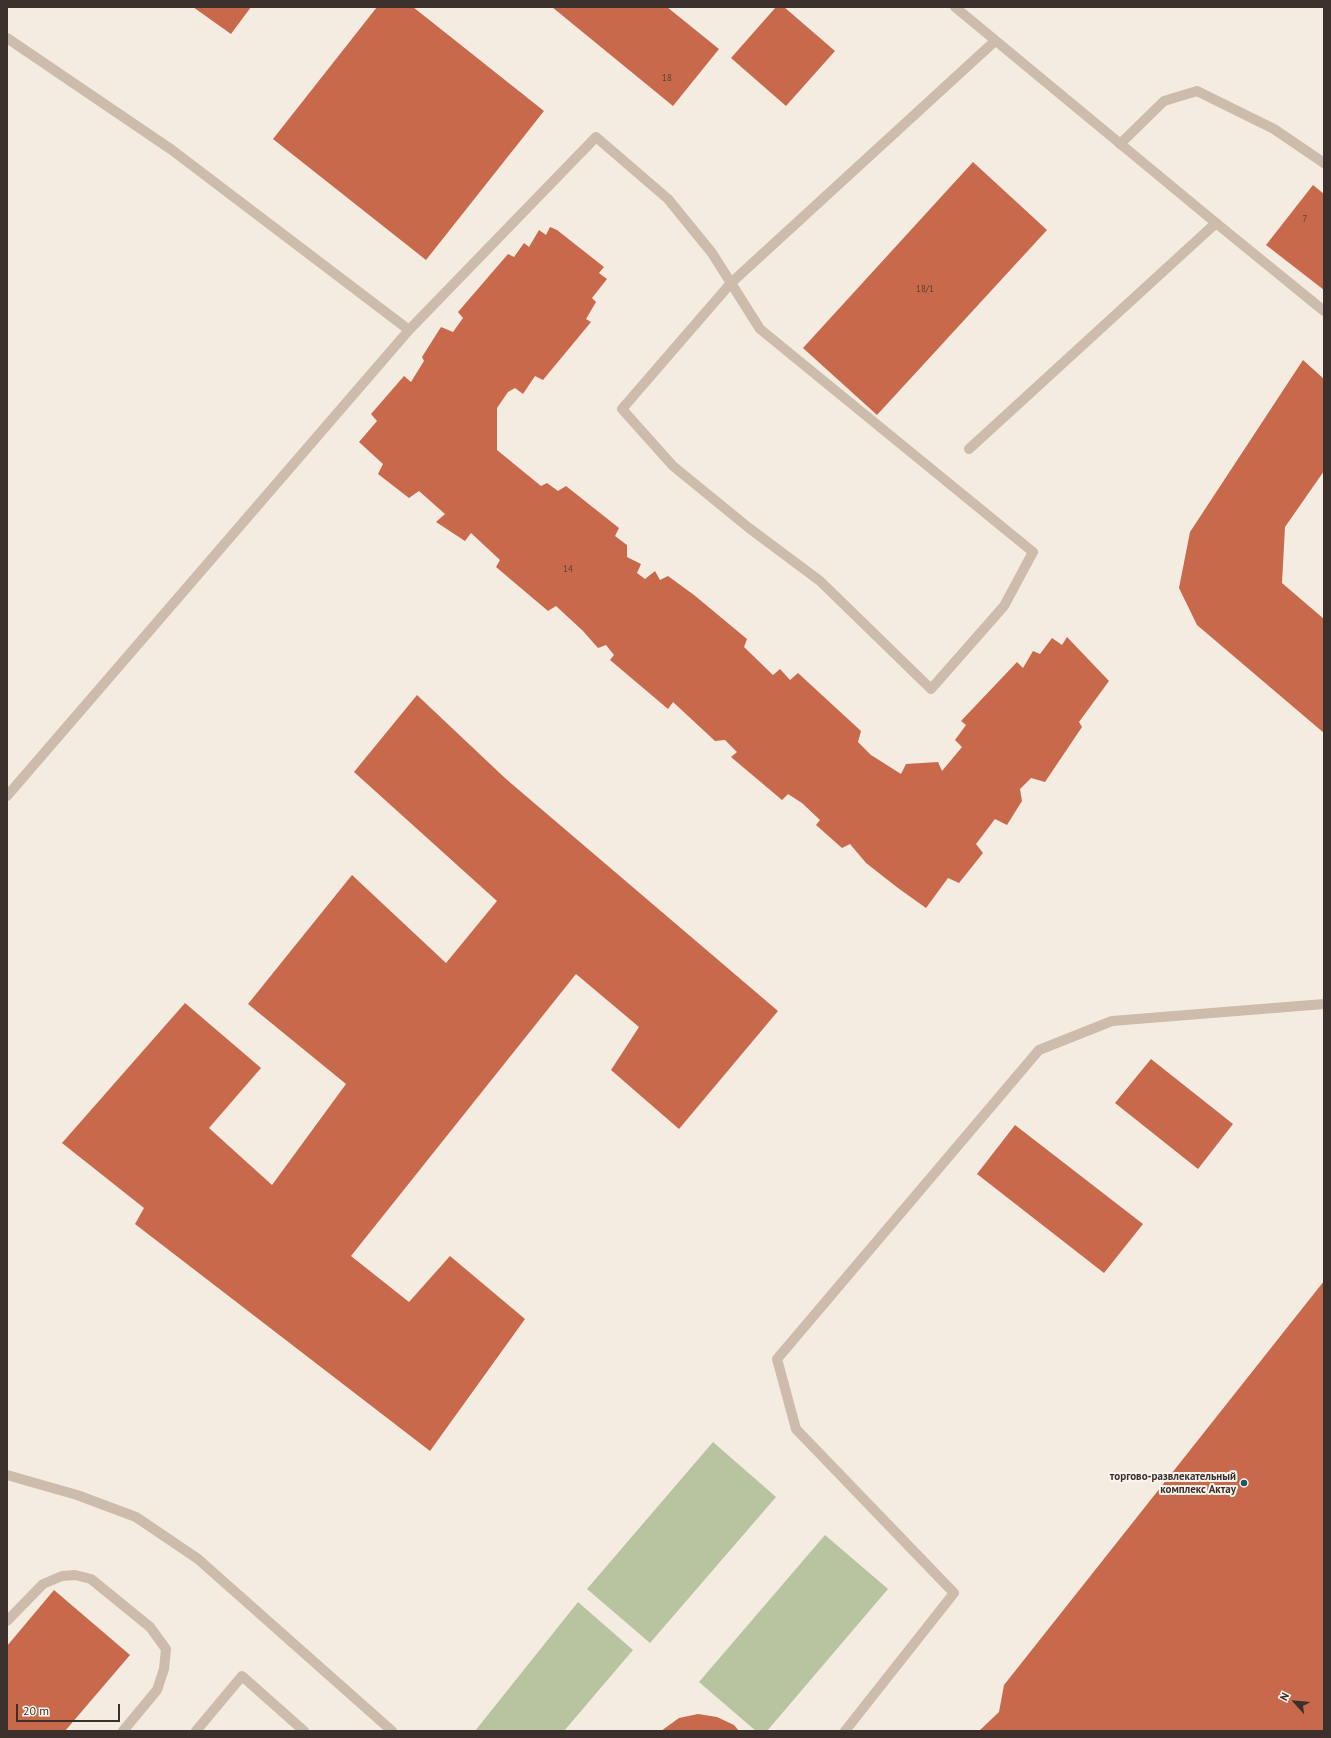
<!DOCTYPE html>
<meta charset="utf-8">
<style>
body{margin:0}
#map{position:relative;width:1331px;height:1738px;overflow:hidden;background:#f4ebe1;font-family:"PT Sans",sans-serif}
canvas{display:block}
.frame{position:absolute;inset:0;border:8px solid #3b302b;pointer-events:none}
.north{position:absolute;left:1275px;top:1682px;width:40px;height:40px;-webkit-text-stroke:3px #fbf5ee;paint-order:stroke;rotate:297deg;font-size:11px;font-weight:700;line-height:16px;text-align:center;color:#3b302b}
.north::after{content:'';display:block;margin:auto;width:14px;height:18px;background:#3b302b;clip-path:polygon(50% 0,100% 100%,50% 72%,0 100%)}
.scale{position:absolute;left:16px;top:1704px;width:104px;height:18px;box-sizing:border-box;border:2px solid #3b302b;border-top:0;padding-left:5px;font-size:12px;line-height:14px;white-space:nowrap;color:#3b302b;-webkit-text-stroke:3px #fbf5ee;paint-order:stroke}
</style>
<div id="map">
<canvas width="1331" height="1738"></canvas>
<div class="frame"></div>
<div class="north">N</div>
<div class="scale">20 m</div>
</div>
<script>
const ctx = document.querySelector('canvas').getContext('2d');
ctx.lineJoin = 'round';
function fillPath(path, color) {
  ctx.fillStyle = color;
  ctx.fill(path, 'evenodd');
}
function strokePath(path, color, width, dash) {
  ctx.strokeStyle = color;
  ctx.lineWidth = width;
  ctx.lineCap = dash ? 'butt' : 'round';
  ctx.setLineDash(dash || []);
  ctx.stroke(path);
}
function drawText(font, color, halo, rows, align = 'center') {
  ctx.font = font + ' "PT Sans",sans-serif';
  ctx.lineWidth = 4;
  ctx.setLineDash([]);
  ctx.textBaseline = 'middle';
  ctx.strokeStyle = halo;
  ctx.fillStyle = color;
  for (const [text, x, y, turn = 0] of rows) {
    ctx.save();
    ctx.translate(x, y);
    ctx.rotate((+turn || 0) * Math.PI / 180);
    ctx.textAlign = isNaN(turn) ? turn : align;
    if (halo) ctx.strokeText(text, 0, 0);
    ctx.fillText(text, 0, 0);
    ctx.restore();
  }
}
fillPath(new Path2D(`
 M 713,1442 L 776,1497 L 650,1643 L 587,1589 Z
 M 825,1535 L 888,1589 L 767,1731 L 756,1731 L 699,1682 Z
 M 578,1602 L 633,1650 L 564,1731 L 475,1731 Z`), '#b8c4a0');
fillPath(new Path2D(`
 M 193,7 L 251,7 L 231,34 Z
 M 377,7 L 413,7 L 544,111 L 426,260 L 273,139 Z
 M 552,7 L 667,7 L 719,49 L 673,106 Z
 M 776,7 L 784,7 L 835,51 L 786,106 L 731,58 Z
 M 973,162 L 1047,230 L 877,415 L 803,348 Z
 M 1313,185 L 1324,194 L 1324,290 L 1266,245 Z
 M 550,227 L 557,230 L 604,267 L 599,273 L 607,279 L 592,298 L 596,302 L 586,319 L 591,322 L 543,380 L 535,376 L 523,394 L 515,388 L 508,392 L 497,408 L 497,450 L 541,486 L 547,483 L 558,491 L 566,486 L 619,528 L 615,536 L 627,545 L 627,557 L 641,564 L 637,573 L 645,579 L 655,571 L 660,580 L 668,576 L 694,595 L 747,639 L 744,647 L 773,675 L 780,669 L 790,680 L 798,673 L 861,731 L 858,742 L 871,755 L 901,774 L 906,764 L 938,762 L 942,771 L 962,747 L 955,740 L 966,725 L 961,721 L 1017,662 L 1023,668 L 1033,651 L 1040,654 L 1052,638 L 1062,645 L 1067,637 L 1109,681 L 1079,722 L 1082,727 L 1045,782 L 1031,778 L 1020,789 L 1022,801 L 1007,825 L 995,819 L 976,844 L 983,853 L 959,883 L 948,878 L 926,908 L 898,888 L 866,863 L 850,844 L 842,848 L 816,825 L 820,820 L 802,803 L 788,794 L 782,800 L 731,757 L 737,752 L 725,740 L 715,741 L 673,702 L 668,709 L 610,660 L 614,655 L 606,645 L 598,648 L 583,631 L 556,606 L 548,611 L 496,567 L 500,560 L 471,533 L 465,541 L 436,522 L 445,514 L 419,491 L 409,498 L 378,474 L 383,464 L 359,442 L 377,421 L 371,414 L 404,376 L 411,382 L 424,361 L 422,357 L 441,327 L 453,332 L 463,318 L 458,312 L 508,254 L 514,257 L 524,243 L 529,247 L 539,230 L 546,235 Z
 M 1303,360 L 1324,379 L 1324,471 L 1285,527 L 1282,583 L 1324,619 L 1324,733 L 1197,625 L 1179,588 L 1190,532 Z
 M 417,695 L 506,779 L 778,1011 L 679,1129 L 611,1070 L 639,1027 L 576,974 L 351,1256 L 409,1302 L 450,1256 L 525,1319 L 430,1451 L 135,1224 L 144,1208 L 62,1143 L 185,1003 L 261,1068 L 209,1128 L 272,1185 L 346,1084 L 248,1004 L 352,875 L 446,963 L 497,901 L 354,772 Z
 M 1151,1059 L 1233,1124 L 1198,1169 L 1115,1103 Z
 M 1015,1125 L 1143,1224 L 1104,1273 L 977,1174 Z
 M 1324,1281 L 1324,1731 L 979,1731 L 999,1712 L 1004,1685 Z
 M 54,1590 L 130,1655 L 65,1731 L 7,1731 L 7,1646 Z
 M 698,1714 L 717,1717 L 734,1725 L 739,1731 L 661,1731 L 679,1718 Z`), '#c8694b');
strokePath(new Path2D(`
 M 7,38 L 172,150 L 409,330 L 596,137 L 668,199 L 712,253 L 760,329 L 1033,552 L 1004,606 L 931,689 L 820,581 L 749,528 L 673,466 L 622,409 L 731,283 L 995,41
 M 1120,144 L 1164,101 L 1197,91 L 1274,129 L 1324,163
 M 969,449 L 1216,223
 M 7,796 L 409,330
 M 7,1621 L 43,1584 L 62,1576 L 75,1575 L 91,1579 L 150,1627 L 166,1649 L 164,1669 L 157,1690 L 123,1731
 M 196,1731 L 242,1676 L 304,1731
 M 845,1731 L 954,1593 L 796,1429 L 777,1359 L 1039,1050 L 1112,1021 L 1324,1004`), '#cdbbac', 10);
strokePath(new Path2D(`
 M 955,7 L 1216,223 L 1324,311
 M 7,1475 L 77,1495 L 136,1517 L 198,1559 L 392,1731`), '#cdbbac', 10);
for (const [x, y, r, color] of [
 [1244,1483,4,"#1f5a5e"]
]) {
  const dot = new Path2D();
  dot.arc(x, y, r, 0, 2 * Math.PI);
  ctx.fillStyle = color;
  ctx.fill(dot);
  strokePath(dot, '#fbf5ee', 1.5);
}
drawText('9px', '#5e3e33', null, [
 ["18",667,78],
 ["7",1305,219],
 ["18/1",925,289],
 ["14",568,569]
]);
drawText('bold 11px', '#3b302b', '#fbf5ee', [
 ["торгово-развлекательный",1236,1477],
 ["комплекс Актау",1236,1490]
], 'right');
</script>
